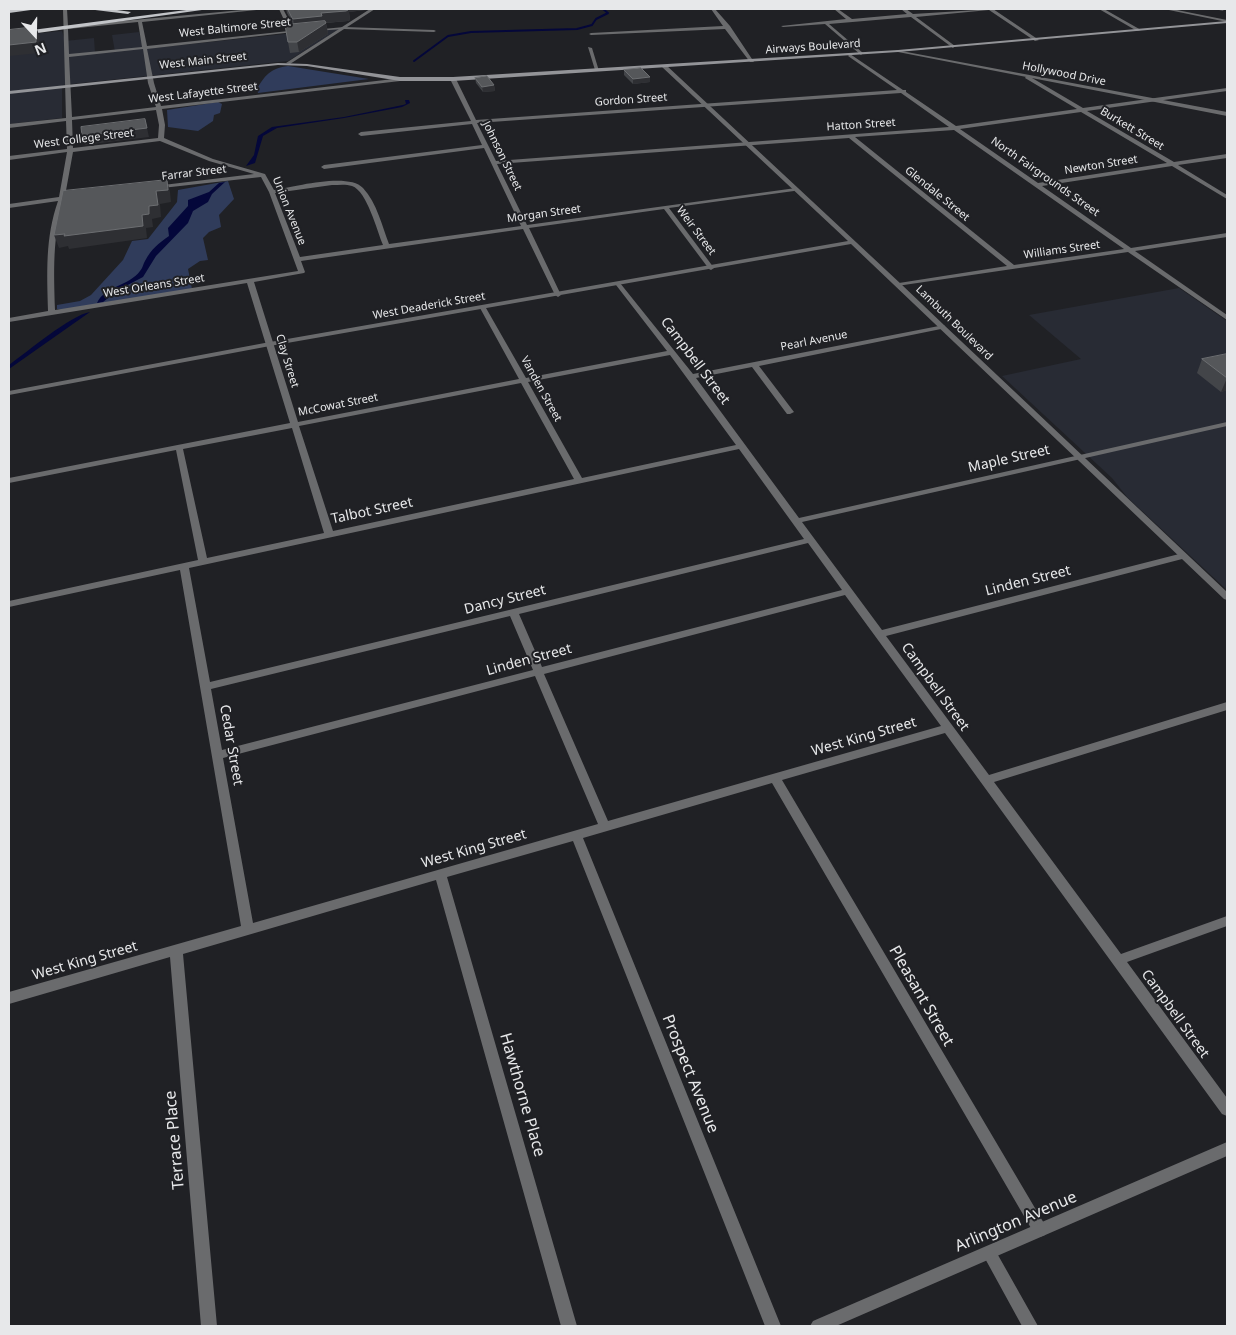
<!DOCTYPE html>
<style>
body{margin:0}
#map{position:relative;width:1236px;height:1335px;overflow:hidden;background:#202125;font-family:"Noto Sans",sans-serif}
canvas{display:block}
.frame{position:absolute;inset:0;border:10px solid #e7e8ea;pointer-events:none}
.north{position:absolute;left:10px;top:10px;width:50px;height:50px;-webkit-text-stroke:4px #202125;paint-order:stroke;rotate:159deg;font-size:14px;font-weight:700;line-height:20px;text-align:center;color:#e7e8ea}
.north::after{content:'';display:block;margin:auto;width:18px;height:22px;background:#e7e8ea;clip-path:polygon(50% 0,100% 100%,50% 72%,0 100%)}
</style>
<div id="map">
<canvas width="1236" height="1335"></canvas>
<div class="frame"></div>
<div class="north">N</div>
</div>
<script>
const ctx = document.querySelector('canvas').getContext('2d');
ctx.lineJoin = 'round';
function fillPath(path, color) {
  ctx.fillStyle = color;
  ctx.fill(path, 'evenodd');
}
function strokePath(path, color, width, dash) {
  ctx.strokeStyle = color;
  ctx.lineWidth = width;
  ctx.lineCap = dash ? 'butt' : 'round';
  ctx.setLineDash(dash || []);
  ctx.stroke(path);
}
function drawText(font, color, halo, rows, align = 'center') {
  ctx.font = font + ' "Noto Sans",sans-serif';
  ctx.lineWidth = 4;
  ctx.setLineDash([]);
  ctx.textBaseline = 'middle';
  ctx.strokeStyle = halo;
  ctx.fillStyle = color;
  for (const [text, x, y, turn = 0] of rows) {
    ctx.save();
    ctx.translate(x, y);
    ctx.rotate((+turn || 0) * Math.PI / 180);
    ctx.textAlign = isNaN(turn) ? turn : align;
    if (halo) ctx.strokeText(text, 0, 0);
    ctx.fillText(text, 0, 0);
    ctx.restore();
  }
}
fillPath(new Path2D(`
 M 341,28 L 288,61 L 62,85 L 62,118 L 9,124 L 9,36 L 62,31 L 65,41 L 94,38 L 95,53 L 115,52 L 112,35 L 139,32 L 144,49 Z
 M 1179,288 L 1227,321 L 1227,590 L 1127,497 L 1112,478 L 1002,376 L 1081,359 L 1029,315 Z`), '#282b34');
fillPath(new Path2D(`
 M 288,66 L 369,79 L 258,93 L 257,89 C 265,75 271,68 288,66 Z
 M 218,102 L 222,104 L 220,113 L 214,115 L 213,121 L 198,131 L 168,127 L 167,110 Z
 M 228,181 L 234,199 L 219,215 L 221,227 L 209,232 L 203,238 L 208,260 L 200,261 L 188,269 L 192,289 L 63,310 L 57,309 L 57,305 L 80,301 L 91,295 L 123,260 L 132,241 L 148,239 L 177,202 L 178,190 Z`), '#303c5b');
fillPath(new Path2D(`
 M 405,100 L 409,100 L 410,103 L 402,107 L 344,118 L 277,128 L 263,136 L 255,163 L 246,166 L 254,155 L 258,136 L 272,127 L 279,126 L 344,117 L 403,105 L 406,104 Z
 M 225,182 L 212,194 L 208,202 L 193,211 L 188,223 L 156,256 L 143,277 L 120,289 L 103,302 L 97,303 C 105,286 129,286 140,271 C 143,268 143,264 145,261 C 152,248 158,244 169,236 L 168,228 L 188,206 L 188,200 L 209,192 L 219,183 Z
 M 90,312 L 9,369 L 9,365 C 27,352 71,315 90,312 Z`), '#04073a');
strokePath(new Path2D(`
 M 414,61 L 448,36 L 471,32 L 577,29 L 592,25 L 596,19 L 608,13 L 603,9`), '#04073a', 2);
fillPath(new Path2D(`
 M 63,9 L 67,9 L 68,26 L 253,9 L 266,9 L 142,22 L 147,46 L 289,31 L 279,9 L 283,9 L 294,30 L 302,31 L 147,49 L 154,83 L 161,106 L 402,78 L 400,81 L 162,109 L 165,125 L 164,138 L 213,159 L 265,174 L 274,190 C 294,187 348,172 363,188 C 377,203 382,226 389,244 L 521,226 L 484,148 L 324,169 L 321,167 L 324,165 L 482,145 L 472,124 L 361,136 L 358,134 L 361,132 L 471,121 L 450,79 L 453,77 L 456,79 L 476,120 L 897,90 L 848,56 L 850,54 L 903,90 L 906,90 L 906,92 L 956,126 L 1077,109 L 1025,78 L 1027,75 L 1083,108 L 1227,88 L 1227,91 L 1087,111 L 1174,162 L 1227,154 L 1227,158 L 1178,165 L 1227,195 L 1227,199 L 1172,166 L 1042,186 L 1131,248 L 1227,233 L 1227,237 L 1135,251 L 1227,315 L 1227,320 L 1128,252 L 897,286 L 897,284 L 899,283 L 1007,266 L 849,138 L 497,164 L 527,225 L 796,188 L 797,189 L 794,191 L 669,208 L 714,268 L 711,270 L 709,269 L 664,209 L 529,228 L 561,295 L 558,297 L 555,295 L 523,229 L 301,261 L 305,272 L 304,273 L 254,282 L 298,422 L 519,379 L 480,308 L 483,306 L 486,308 L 526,378 L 667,351 L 616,285 L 615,284 L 618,282 L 620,283 L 693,374 L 944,325 L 945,327 L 941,329 L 759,366 L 794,412 L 790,414 L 787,414 L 752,367 L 696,378 L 799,518 L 1227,422 L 1227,426 L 802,522 L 882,630 L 1183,553 L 1186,554 L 1188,556 L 1186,558 L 886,636 L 989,775 L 1227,702 L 1227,710 L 994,782 L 1121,954 L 1227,916 L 1227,926 L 1127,962 L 1227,1098 L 1227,1116 L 1222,1114 L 945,733 L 782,780 L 1045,1225 L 1047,1230 L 1045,1235 L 1040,1237 L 1035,1235 L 772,783 L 583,838 L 781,1326 L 765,1326 L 573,841 L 447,877 L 577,1326 L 561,1326 L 436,880 L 183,954 L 217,1326 L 201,1326 L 170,957 L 9,1004 L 9,992 L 241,926 L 180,570 L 9,607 L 9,601 L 198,560 L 176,450 L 9,483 L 9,478 L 290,423 L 247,283 L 9,322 L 9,318 L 48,311 C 47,273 45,238 58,201 L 9,208 L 9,204 L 59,197 L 67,152 L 9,160 L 9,156 L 67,149 L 66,121 L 9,128 L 9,124 L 66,118 ZM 138,22 L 142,47 L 69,54 L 68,29 ZM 143,49 L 148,83 L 156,107 L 72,117 L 69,57 ZM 901,93 L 949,127 L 496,161 L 477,123 ZM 156,110 L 159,125 L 158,138 L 73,148 L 72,120 ZM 1081,112 L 1167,163 L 1038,183 L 960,129 ZM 954,130 L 1124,249 L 1014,265 L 855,137 ZM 160,141 L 209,161 L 254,174 L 155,186 L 153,187 L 153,189 L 261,177 L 269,192 L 298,271 L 55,310 C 54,272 52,237 64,200 L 69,198 L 65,196 L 73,152 ZM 332,185 C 339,185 346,184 352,186 C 367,191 377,231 383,245 L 300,257 L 275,193 ZM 670,355 L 736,445 L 582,478 L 528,382 ZM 521,383 L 574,479 L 333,531 L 299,426 ZM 292,428 L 324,533 L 207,558 L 183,449 ZM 739,449 L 804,539 L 210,682 L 189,568 ZM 808,543 L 842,590 L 542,667 L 519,614 ZM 845,595 L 941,726 L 608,821 L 544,674 ZM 510,616 L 533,670 L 222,750 L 211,689 ZM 535,676 L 598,824 L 253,923 L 223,758 Z
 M 711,9 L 715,9 L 730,26 L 754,62 L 750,62 L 725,29 L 591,35 L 589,34 L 591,33 L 723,26 Z
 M 834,9 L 838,9 L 852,19 L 907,14 L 901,9 L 906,9 L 913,14 L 993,9 L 1039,40 L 1035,41 L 989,10 L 916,17 L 955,46 L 953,48 L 911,17 L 829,24 L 863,53 L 861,55 L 825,24 L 783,27 L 781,26 L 846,19 Z
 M 1099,9 L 1104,9 L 1141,30 L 1137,31 Z
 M 1164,9 L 1172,9 L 1227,20 L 1227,22 Z
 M 344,27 L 434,30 L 436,31 L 434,32 L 344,29 L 315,31 L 313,30 Z
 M 588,47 L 592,48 L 599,71 L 595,70 Z
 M 989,1246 L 994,1248 L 1038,1326 L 1022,1326 L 982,1253 L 984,1248 Z`), '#6a6b6d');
fillPath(new Path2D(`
 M 370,9 L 375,9 L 290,64 L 286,63 Z
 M 896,50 L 1227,112 L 1227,116 L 898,52 Z
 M 662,65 L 666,65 L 901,284 L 944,325 L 1227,592 L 1227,600 L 1224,599 L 851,244 L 270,346 L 9,395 L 9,391 L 270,342 L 848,241 L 662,67 Z
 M 1227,1142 L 1227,1156 L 836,1326 L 810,1326 L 813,1321 Z`), '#6a6b6d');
fillPath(new Path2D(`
 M 1227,21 L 1227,23 L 898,52 L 453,81 L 400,81 L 307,66 L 278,65 L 9,94 L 9,91 L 278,63 L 307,64 L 400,77 L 453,77 L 898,50 Z`), '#939498');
fillPath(new Path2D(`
 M 9,9 L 38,9 L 9,13 Z
 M 87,9 L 110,9 L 131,12 L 128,14 Z
 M 194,9 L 209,9 L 9,37 L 9,33 Z`), '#c2c4c8');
strokePath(new Path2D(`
 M 1219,9 L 1227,10`), '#86878a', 2, [4.5, 4.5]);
fillPath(new Path2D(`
 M 286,9 L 365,9 L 365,10 L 349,12 L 350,20 L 348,21 L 326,23 L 328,34 L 299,52 L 290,53 L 285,25 L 293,24 L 287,13 Z
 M 624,70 L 650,82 L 633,84 L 624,75 Z
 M 475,78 L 494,85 L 495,91 L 483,92 L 476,83 Z
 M 1227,354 L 1227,390 L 1221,392 L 1197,373 L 1202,359 Z`), '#434549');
fillPath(new Path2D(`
 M 346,9 L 365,9 L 365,10 L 349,12 L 350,20 L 348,21 L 323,23 L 326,23 L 328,34 L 299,52 L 293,19 Z
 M 36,27 L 40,37 L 39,53 L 9,56 L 9,45 Z
 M 650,77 L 650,82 L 633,84 L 633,79 Z
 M 494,85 L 495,91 L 483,92 L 482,87 Z
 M 145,119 L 149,137 L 85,145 L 82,136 Z
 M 167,180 L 170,192 L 171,202 L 160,204 L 161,217 L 152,219 L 153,227 L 146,228 L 147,238 L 69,249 L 68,246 L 59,248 L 54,235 L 142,215 L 149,206 L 156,191 Z
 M 1227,378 L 1227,390 L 1221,392 Z`), '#2e2f33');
const building = new Path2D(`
 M 288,9 L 348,9 L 348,10 L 346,11 L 321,13 L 322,16 L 293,19 Z
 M 325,21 L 326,23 L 297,42 L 288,42 L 285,25 Z
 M 36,27 L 36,42 L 9,45 L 9,30 Z
 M 641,68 L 650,77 L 633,79 L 624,70 Z
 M 487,76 L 494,85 L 482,87 L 475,78 Z
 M 145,119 L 147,128 L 82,136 L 81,127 Z
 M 167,180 L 168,190 L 156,191 L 158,205 L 149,206 L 149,214 L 142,215 L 143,226 L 64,236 L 65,234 L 54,235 L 63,191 Z
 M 1227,354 L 1227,378 L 1202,359 Z`);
fillPath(building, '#55575a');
strokePath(building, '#6c6e71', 1);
drawText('11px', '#e7e8ea', '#202125', [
 ["West Baltimore Street",235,28,-6],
 ["Airways Boulevard",813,47,-4],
 ["West Main Street",203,61,-6],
 ["Hollywood Drive",1064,74,11],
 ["West Lafayette Street",203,93,-7],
 ["Gordon Street",631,100,-4],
 ["Hatton Street",861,125,-4],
 ["Burkett Street",1132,129,31],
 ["West College Street",84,139,-7],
 ["Johnson Street",502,156,64],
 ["Newton Street",1101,165,-9],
 ["Farrar Street",194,173,-7],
 ["North Fairgrounds Street",1045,177,35],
 ["Glendale Street",937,194,39],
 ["Union Avenue",289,211,68],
 ["Morgan Street",544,214,-8],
 ["Weir Street",696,231,53],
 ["Williams Street",1062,250,-8],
 ["West Orleans Street",154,286,-9],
 ["West Deaderick Street",429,306,-10],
 ["Lambuth Boulevard",954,323,44],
 ["Pearl Avenue",814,341,-11],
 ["Clay Street",287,361,73],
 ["Vanden Street",541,389,61],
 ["McCowat Street",338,405,-11]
]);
drawText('14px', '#e7e8ea', '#202125', [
 ["Campbell Street",695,361,53],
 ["Maple Street",1009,459,-13],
 ["Talbot Street",372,511,-12],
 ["Linden Street",1028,581,-14],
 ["Dancy Street",505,600,-14],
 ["Linden Street",529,660,-15],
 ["Campbell Street",935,687,54],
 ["West King Street",864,737,-16],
 ["Cedar Street",231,745,80],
 ["West King Street",474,849,-16],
 ["West King Street",85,961,-16],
 ["Campbell Street",1175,1014,54]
]);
drawText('16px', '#e7e8ea', '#202125', [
 ["Pleasant Street",921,996,60],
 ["Prospect Avenue",690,1074,68],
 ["Hawthorne Place",522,1095,74],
 ["Terrace Place",175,1140,-95],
 ["Arlington Avenue",1016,1222,-23]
]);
</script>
